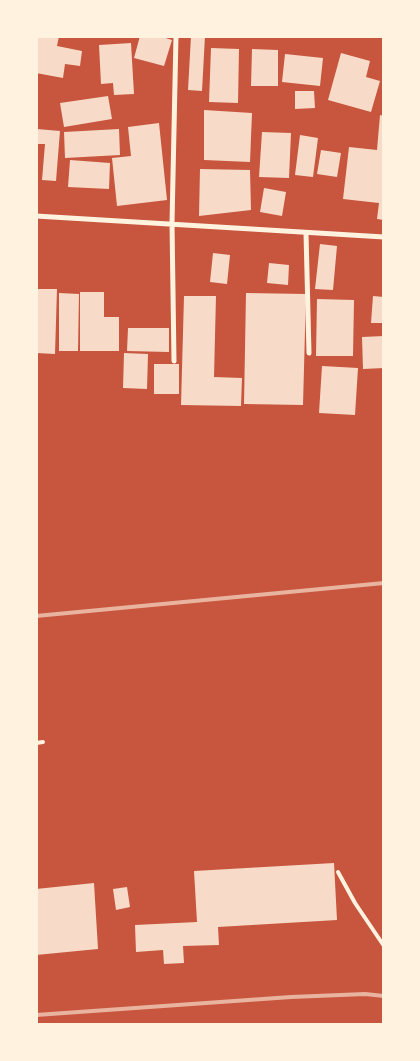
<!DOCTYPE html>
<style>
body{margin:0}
#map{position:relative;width:420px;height:1061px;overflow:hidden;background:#c8553d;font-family:"Noto Serif",serif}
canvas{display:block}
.frame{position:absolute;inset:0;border:38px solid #fff3e0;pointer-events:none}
</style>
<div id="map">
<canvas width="420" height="1061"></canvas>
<div class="frame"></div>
</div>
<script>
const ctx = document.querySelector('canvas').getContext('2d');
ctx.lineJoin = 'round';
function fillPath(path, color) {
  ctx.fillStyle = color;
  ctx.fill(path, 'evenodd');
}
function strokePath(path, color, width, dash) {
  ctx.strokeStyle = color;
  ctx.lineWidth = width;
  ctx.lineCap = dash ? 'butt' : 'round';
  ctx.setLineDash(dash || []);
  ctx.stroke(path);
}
fillPath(new Path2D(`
 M 38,36 L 59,36 L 57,46 L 82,51 L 80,66 L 65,64 L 63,78 L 36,73 L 36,37 Z
 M 140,36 L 159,36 L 172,40 L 164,66 L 134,58 Z
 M 191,36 L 205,36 L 202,91 L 188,90 Z
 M 131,43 L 134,94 L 114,95 L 113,83 L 101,84 L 99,45 Z
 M 211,48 L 239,49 L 238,103 L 209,102 Z
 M 252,49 L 278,50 L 278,86 L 251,86 Z
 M 341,53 L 370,61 L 366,77 L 380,81 L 371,112 L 328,100 Z
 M 285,54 L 323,58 L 320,86 L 282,82 Z
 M 295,91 L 314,91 L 315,108 L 295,109 Z
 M 108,96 L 112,119 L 64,127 L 60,103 Z
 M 204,110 L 252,113 L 250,162 L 204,160 Z
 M 380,115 L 384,116 L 384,220 L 377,219 L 379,203 L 343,199 L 349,147 L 377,150 Z
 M 159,123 L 167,200 L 117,206 L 112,158 L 131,156 L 128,127 Z
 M 37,129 L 60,131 L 56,181 L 42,180 L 45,144 L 36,144 Z
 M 119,129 L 120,155 L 65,158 L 64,132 Z
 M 262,132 L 291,133 L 289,178 L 259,177 Z
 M 300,135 L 318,138 L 313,177 L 295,175 Z
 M 321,150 L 341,153 L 337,177 L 317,174 Z
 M 70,160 L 110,163 L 109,189 L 68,187 Z
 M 200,169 L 250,170 L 251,210 L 199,216 Z
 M 264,188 L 286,192 L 282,216 L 260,212 Z
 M 320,244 L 337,246 L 333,290 L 315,289 Z
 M 213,253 L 230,255 L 227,284 L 210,282 Z
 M 269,263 L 289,265 L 288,285 L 267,283 Z
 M 36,289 L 57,289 L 55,354 L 36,353 Z
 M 80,292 L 104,292 L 104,317 L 119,317 L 119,351 L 80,351 Z
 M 59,293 L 79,294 L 78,351 L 59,351 Z
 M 246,293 L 306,294 L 303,405 L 244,404 Z
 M 184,296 L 216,296 L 214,377 L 242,378 L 241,406 L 181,405 Z
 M 373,296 L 384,297 L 384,323 L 371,323 Z
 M 317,299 L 354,300 L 353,356 L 316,356 Z
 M 128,328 L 169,328 L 169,352 L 127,351 Z
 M 384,336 L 384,368 L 363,369 L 362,337 Z
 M 124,353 L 148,354 L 147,389 L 123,388 Z
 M 154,364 L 179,364 L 179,394 L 154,394 Z
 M 322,366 L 358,368 L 355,415 L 319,413 Z
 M 334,863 L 337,920 L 218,927 L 219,945 L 183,946 L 184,963 L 164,964 L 163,950 L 136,952 L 135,925 L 197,922 L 194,871 Z
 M 94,883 L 98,949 L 36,955 L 36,889 Z
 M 127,887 L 130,907 L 116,910 L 113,889 Z`), '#f7dbc8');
strokePath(new Path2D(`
 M 36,743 L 43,742
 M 338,872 L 355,903 L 384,946`), '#fff3e0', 4);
strokePath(new Path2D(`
 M 36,216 L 384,237
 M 306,233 L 309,353
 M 174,361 L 172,223 L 176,36`), '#fff3e0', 5);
strokePath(new Path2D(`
 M 36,616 L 384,583
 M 36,1015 L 291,997 L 365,994 L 384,996`), '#e9b49f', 4);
</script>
